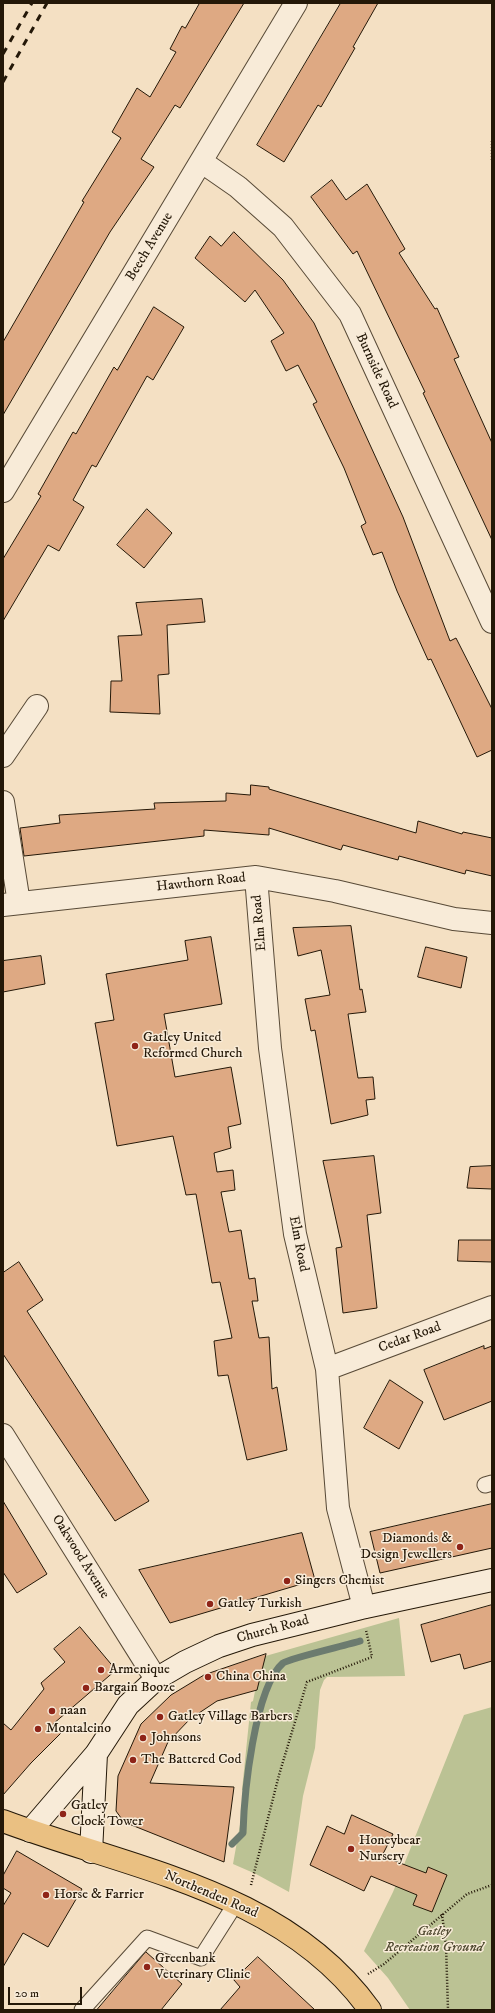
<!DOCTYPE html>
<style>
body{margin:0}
#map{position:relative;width:495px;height:2013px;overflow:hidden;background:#f4e0c3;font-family:"IM FELL DW Pica",serif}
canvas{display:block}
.frame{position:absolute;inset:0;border:4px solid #241808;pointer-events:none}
.scale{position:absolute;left:8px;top:1987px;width:74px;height:18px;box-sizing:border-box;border:2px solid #241808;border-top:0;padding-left:5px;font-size:12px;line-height:14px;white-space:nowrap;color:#241808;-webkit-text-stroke:3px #f8ebd8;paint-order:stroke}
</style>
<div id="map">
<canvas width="495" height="2013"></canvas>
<div class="frame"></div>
<div class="scale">20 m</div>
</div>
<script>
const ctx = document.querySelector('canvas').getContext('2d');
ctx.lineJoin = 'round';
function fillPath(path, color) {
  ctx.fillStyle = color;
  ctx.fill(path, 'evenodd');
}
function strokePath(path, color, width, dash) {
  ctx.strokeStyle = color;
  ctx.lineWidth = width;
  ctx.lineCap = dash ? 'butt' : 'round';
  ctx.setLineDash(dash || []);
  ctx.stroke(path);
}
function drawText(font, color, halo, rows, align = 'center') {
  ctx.font = font + ' "IM FELL DW Pica",serif';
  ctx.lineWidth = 3;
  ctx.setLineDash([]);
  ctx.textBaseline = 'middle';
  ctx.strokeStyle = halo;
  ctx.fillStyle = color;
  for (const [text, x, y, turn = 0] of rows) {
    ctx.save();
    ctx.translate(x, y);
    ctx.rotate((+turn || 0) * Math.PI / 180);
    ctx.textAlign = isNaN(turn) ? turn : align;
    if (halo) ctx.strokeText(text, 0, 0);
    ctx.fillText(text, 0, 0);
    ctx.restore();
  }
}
fillPath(new Path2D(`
 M 399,1618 L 405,1676 L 327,1677 L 324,1680 L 320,1690 L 315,1748 L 303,1796 L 289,1892 L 256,1874 L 233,1864 L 246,1791 L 242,1790 L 251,1702 L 253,1701 L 262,1657 Z
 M 492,1707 L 492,2010 L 410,2010 L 388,1978 L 364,1951 L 393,1892 L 464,1715 Z`), '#bbc294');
strokePath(new Path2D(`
 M 232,1844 L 243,1833 C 244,1796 254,1688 283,1663 C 290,1658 348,1645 360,1641`), '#6c7b6f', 7);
const building = new Path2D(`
 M 200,3 L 244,3 L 180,108 L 175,105 L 141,159 L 154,167 L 110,232 L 3,415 L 3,342 L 84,202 L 82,201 L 121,138 L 112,132 L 137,88 L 150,97 L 176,52 L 170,49 L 182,26 L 185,28 Z
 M 341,3 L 378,3 L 353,47 L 355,48 L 321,107 L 318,105 L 284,162 L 257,145 Z
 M 332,180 L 346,200 L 367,184 L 405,249 L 399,253 L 435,309 L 437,308 L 459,357 L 454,359 L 492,443 L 492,540 L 423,393 L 425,392 L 357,251 L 353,254 L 311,197 Z
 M 234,232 L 283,280 L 314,323 L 339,377 L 403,517 L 450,641 L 456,638 L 492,709 L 492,750 L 477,757 L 431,659 L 428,660 L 397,591 L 382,552 L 373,555 L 361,526 L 366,523 L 344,468 L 313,404 L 317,402 L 298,365 L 286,371 L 271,341 L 284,333 L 255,290 L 245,302 L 195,258 L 210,236 L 221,246 Z
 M 154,307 L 184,327 L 153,380 L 147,376 L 96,467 L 92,465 L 73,500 L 84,507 L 59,551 L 48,545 L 3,621 L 3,559 L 41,496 L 38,494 L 73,432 L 76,434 L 114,367 L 117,370 Z
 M 147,509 L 172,533 L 144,568 L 117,545 Z
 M 202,599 L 205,622 L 167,625 L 169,674 L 158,675 L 160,714 L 110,712 L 111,681 L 122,681 L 118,636 L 142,635 L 136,603 Z
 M 251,785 L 269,787 L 269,789 L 416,833 L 418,821 L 462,834 L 463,832 L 492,838 L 492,876 L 466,870 L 465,874 L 399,856 L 398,860 L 343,845 L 341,850 L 269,828 L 269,835 L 204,830 L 204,836 L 24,856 L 20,828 L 60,823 L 59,815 L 155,809 L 154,803 L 226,801 L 226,793 L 250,795 Z
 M 351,926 L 360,990 L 362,989 L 366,1012 L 348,1014 L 358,1078 L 373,1077 L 375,1099 L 366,1100 L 368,1115 L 331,1124 L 315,1030 L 311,1031 L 305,999 L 330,995 L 321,950 L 298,956 L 293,928 Z
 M 211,937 L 222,1004 L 164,1014 L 175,1077 L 231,1067 L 241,1124 L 228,1127 L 231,1148 L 214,1153 L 217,1172 L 233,1170 L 235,1190 L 221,1192 L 229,1232 L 241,1230 L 249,1279 L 255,1278 L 258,1301 L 252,1301 L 259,1338 L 269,1337 L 272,1389 L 277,1387 L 287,1450 L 247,1460 L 228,1375 L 218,1376 L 214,1341 L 232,1338 L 220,1282 L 212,1283 L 196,1194 L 186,1195 L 173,1136 L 117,1146 L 95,1023 L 114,1020 L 106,974 L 188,960 L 185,941 Z
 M 426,947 L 467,957 L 461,988 L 418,977 Z
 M 41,956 L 45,984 L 3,992 L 3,961 Z
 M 374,1156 L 381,1213 L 367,1215 L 377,1308 L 343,1313 L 336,1248 L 342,1247 L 323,1161 Z
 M 492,1166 L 492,1189 L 467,1188 L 470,1167 Z
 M 459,1240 L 492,1240 L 492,1262 L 458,1261 Z
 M 19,1262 L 43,1300 L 27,1311 L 149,1501 L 115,1521 L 3,1354 L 3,1273 Z
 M 484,1346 L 484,1349 L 492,1346 L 492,1401 L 444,1420 L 424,1370 Z
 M 390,1380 L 423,1402 L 399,1449 L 364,1428 Z
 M 3,1501 L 47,1574 L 17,1593 L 3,1572 Z
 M 492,1504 L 492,1548 L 380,1573 L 370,1532 Z
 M 302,1533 L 315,1580 L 170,1623 L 139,1570 Z
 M 492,1605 L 492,1661 L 464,1669 L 460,1654 L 431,1662 L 421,1625 Z
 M 80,1627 L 116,1670 L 53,1724 L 62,1732 L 31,1763 L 3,1795 L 3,1723 L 11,1730 L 44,1689 L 41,1683 L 65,1662 L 54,1649 Z
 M 266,1654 L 257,1690 L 217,1701 L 190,1719 L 168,1742 L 150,1783 L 234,1787 L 224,1862 L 124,1822 L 116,1811 L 118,1776 L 141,1724 L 171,1695 L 204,1675 Z
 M 352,1815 L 393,1834 L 382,1856 L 426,1873 L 428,1867 L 447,1875 L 432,1912 L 413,1905 L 417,1895 L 371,1876 L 364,1891 L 310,1865 L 327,1826 L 344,1834 Z
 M 17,1851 L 82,1889 L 48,1947 L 23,1933 L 3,1967 L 3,1906 L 11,1893 L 3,1888 L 3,1876 Z
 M 146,1952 L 182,1984 L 161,2010 L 97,2010 Z
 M 258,1957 L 315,2010 L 220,2010 L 240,1987 L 234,1980 Z`);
fillPath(building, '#dea983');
strokePath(building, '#241808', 1);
const lane = new Path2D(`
 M 485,1485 L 492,1483
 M 82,2010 L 147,1938 L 201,1958 L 236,1903`);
const street = new Path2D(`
 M 202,162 L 238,187 L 283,227 L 350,314 L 492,622
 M 3,491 L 296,3
 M 3,756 L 37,706
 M 3,802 L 19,903
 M 256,877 L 270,1048 L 295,1234 L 327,1369 L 338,1508 L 364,1607
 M 3,905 L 256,877 L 335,891 L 454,919 L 492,923
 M 327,1369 L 492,1307
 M 3,1435 L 156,1679`);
const secondary = new Path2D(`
 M 30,1831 L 96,1754 L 128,1705 L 156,1679 L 185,1662 L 219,1646 L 252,1635 L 361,1608 L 492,1580
 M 91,1852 L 96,1754`);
const primary = new Path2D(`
 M 3,1821 C 131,1869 285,1891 370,2010`);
strokePath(lane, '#584a37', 17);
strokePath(street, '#584a37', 24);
strokePath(secondary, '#241808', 24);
strokePath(primary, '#241808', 24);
strokePath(new Path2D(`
 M 492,141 L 492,160
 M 251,1885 L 279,1775 L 307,1682 L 372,1657 L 366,1630
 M 442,1914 L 446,1945 L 448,2010
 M 368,1974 L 384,1964 L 467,1894 L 492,1885`), '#241808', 2.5, [1, 2]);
strokePath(lane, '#f8ebd8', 15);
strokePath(street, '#f8ebd8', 22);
strokePath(secondary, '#f8ebd8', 22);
strokePath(primary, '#eac082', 22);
strokePath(new Path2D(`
 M 3,54 L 32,3
 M 3,82 L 47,3`), '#241808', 3, [7, 7]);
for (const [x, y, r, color] of [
 [135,1046,4,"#8f2418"],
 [460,1547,4,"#8f2418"],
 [287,1581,4,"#8f2418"],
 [210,1604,4,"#8f2418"],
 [101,1670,4,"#8f2418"],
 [208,1677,4,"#8f2418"],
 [86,1688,4,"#8f2418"],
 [52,1711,4,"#8f2418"],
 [160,1717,4,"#8f2418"],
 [38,1729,4,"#8f2418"],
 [143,1738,4,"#8f2418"],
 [133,1760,4,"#8f2418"],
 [63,1814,4,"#8f2418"],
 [351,1849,4,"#8f2418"],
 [46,1895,4,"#8f2418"],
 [147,1967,4,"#8f2418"]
]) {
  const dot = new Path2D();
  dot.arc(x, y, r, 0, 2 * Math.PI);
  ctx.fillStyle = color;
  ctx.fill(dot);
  strokePath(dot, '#f8ebd8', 1.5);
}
drawText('14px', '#241808', '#f8ebd8', [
 ["Beech Avenue",150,247,-59],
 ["Burnside Road",376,371,65],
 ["Hawthorn Road",201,883,-6],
 ["Elm Road",260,923,-95],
 ["Elm Road",298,1244,79],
 ["Cedar Road",410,1338,-20],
 ["Oakwood Avenue",80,1557,58],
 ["Church Road",273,1630,-15],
 ["Northenden Road",211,1895,23]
]);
drawText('14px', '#241808', '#f8ebd8', [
 ["Gatley United",143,1038],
 ["Reformed Church",143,1054],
 ["Diamonds &",452,1539,"right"],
 ["Design Jewellers",452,1555,"right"],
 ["Singers Chemist",295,1581],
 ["Gatley Turkish",218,1604],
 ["Armenique",109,1670],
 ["China China",216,1677],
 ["Bargain Booze",94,1688],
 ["naan",60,1711],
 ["Gatley Village Barbers",168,1717],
 ["Montalcino",46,1729],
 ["Johnsons",151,1738],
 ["The Battered Cod",141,1760],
 ["Gatley",71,1806],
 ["Clock Tower",71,1822],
 ["Honeybear",359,1841],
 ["Nursery",359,1857],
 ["Horse & Farrier",54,1895],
 ["Greenbank",155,1959],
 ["Veterinary Clinic",155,1975]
], 'left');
drawText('italic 14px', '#514b32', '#f8ebd8', [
 ["Gatley",434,1932],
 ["Recreation Ground",434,1948]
]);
</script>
